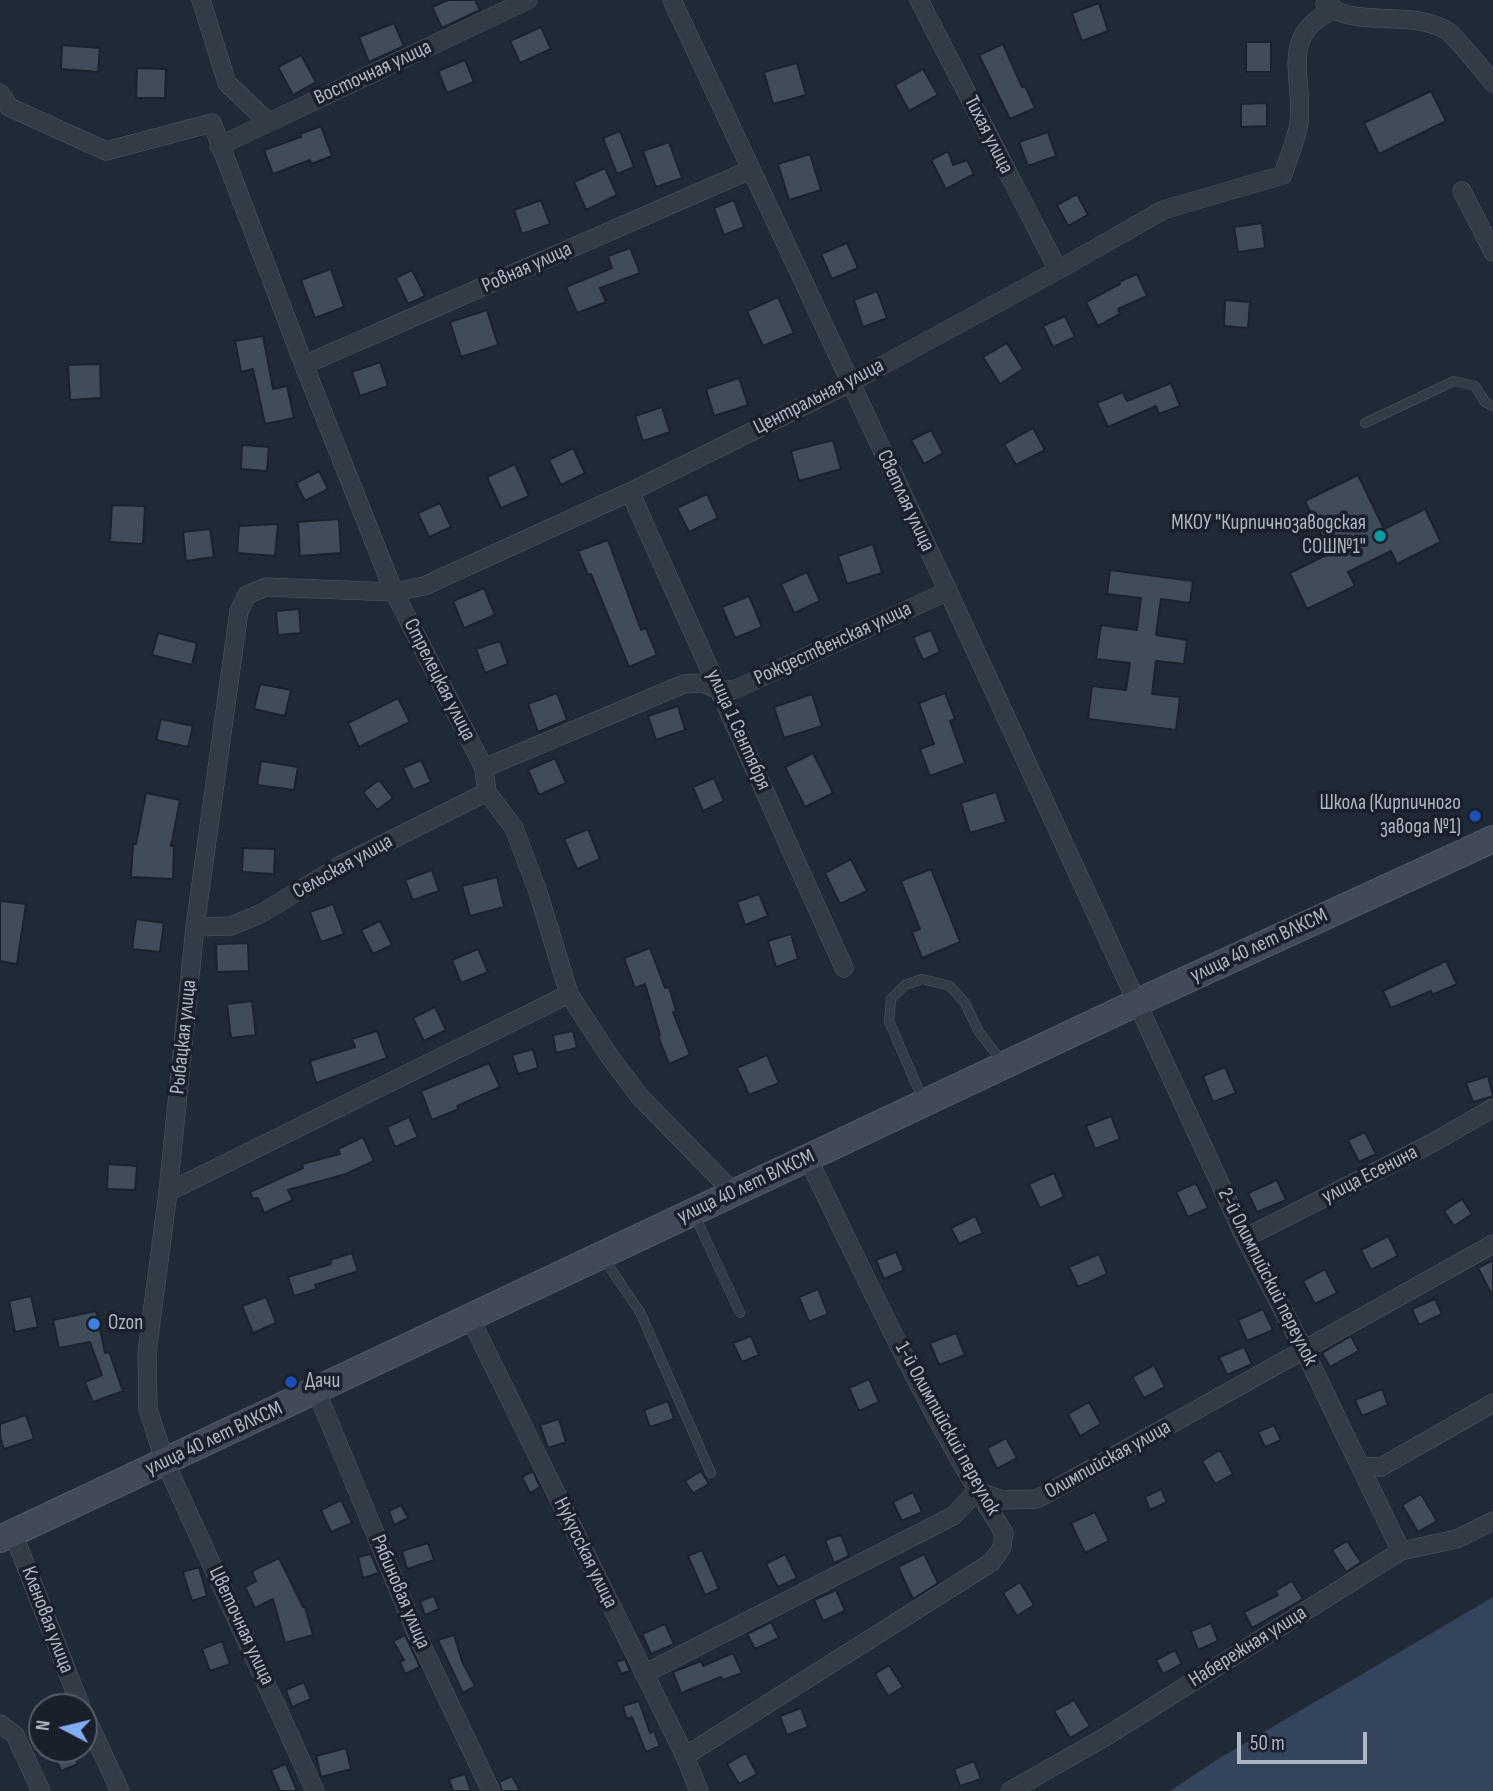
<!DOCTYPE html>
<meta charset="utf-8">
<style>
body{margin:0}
#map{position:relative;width:1493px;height:1791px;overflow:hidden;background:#202936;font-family:"Sofia Sans Condensed",sans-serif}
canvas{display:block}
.north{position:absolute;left:28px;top:1693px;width:70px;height:70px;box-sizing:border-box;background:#19202b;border:2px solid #555c68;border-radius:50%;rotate:277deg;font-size:19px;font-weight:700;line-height:28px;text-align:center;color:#aeb6c3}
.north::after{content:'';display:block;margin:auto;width:24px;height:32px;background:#82acf4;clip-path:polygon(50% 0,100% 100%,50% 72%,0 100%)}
.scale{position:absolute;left:1237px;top:1732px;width:130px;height:32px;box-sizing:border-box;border:4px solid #aeb6c3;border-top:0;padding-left:9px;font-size:21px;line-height:24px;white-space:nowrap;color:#aeb6c3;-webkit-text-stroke:5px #19202b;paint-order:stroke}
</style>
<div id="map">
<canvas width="1493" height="1791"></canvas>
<div class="north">N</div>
<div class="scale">50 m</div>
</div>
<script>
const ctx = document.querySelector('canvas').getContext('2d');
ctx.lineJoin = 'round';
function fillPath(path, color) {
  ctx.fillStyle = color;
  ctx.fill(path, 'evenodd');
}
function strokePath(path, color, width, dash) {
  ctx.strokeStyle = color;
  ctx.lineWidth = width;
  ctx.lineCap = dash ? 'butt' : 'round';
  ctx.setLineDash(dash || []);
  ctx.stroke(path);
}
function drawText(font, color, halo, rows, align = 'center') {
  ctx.font = font + ' "Sofia Sans Condensed",sans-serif';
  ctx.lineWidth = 7;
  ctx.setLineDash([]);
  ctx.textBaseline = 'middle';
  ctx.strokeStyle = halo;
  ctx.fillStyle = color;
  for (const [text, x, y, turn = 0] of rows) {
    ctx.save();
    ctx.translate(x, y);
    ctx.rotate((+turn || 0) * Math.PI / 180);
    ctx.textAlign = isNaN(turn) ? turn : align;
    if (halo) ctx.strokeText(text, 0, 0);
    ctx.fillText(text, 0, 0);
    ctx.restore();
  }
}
fillPath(new Path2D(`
 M 1493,1597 L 1493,1791 L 1170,1791 L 1218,1759 Z`), '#34445d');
const building = new Path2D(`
 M 448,0 L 475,0 L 480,10 L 442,28 L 432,7 Z
 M 1099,3 L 1108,31 L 1082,41 L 1072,13 Z
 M 394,23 L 404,46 L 369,62 L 359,37 Z
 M 541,27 L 551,49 L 520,63 L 510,41 Z
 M 1246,42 L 1271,42 L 1271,72 L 1246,72 Z
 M 1003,44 L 1022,87 L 1025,86 L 1035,108 L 1010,119 L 979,55 Z
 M 62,45 L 100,48 L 98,72 L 61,69 Z
 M 301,55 L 316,82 L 293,95 L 278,67 Z
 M 465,60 L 474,82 L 447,93 L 438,71 Z
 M 797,63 L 806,95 L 773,104 L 764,72 Z
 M 137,68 L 166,69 L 165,98 L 136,98 Z
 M 923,69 L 938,95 L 909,111 L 895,85 Z
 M 1431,91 L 1446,121 L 1379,154 L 1364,123 Z
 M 1267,103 L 1267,126 L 1241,127 L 1241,104 Z
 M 321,126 L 332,156 L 311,164 L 310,160 L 273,174 L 264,150 L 301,137 L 300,134 Z
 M 620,131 L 634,167 L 617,174 L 603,138 Z
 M 1048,132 L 1056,156 L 1028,166 L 1019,142 Z
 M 669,142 L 682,178 L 656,187 L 643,151 Z
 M 948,151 L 953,165 L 967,160 L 974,174 L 946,189 L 931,160 Z
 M 810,154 L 821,190 L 789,200 L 778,164 Z
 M 605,168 L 617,195 L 586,210 L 574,182 Z
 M 1077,194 L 1088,215 L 1068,226 L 1057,205 Z
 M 541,200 L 550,224 L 522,234 L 514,210 Z
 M 734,200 L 744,227 L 724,235 L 714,208 Z
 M 1262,223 L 1265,248 L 1238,252 L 1234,227 Z
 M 847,243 L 858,268 L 832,279 L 821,254 Z
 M 630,248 L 640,273 L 600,288 L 606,302 L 577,313 L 566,287 L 612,268 L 608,256 Z
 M 331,269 L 344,307 L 315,318 L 301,280 Z
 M 412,270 L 425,296 L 408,304 L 396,278 Z
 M 1137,274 L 1147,296 L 1118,309 L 1120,314 L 1098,326 L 1086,302 L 1120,284 L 1119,282 Z
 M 877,291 L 887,318 L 863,327 L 854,300 Z
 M 778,297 L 794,333 L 763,346 L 747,311 Z
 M 1225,300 L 1250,302 L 1248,328 L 1224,326 Z
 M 487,310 L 498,345 L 461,357 L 450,322 Z
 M 1065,316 L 1075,337 L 1053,347 L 1043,326 Z
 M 263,336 L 273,389 L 287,386 L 294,418 L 265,424 L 253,369 L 241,372 L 235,341 Z
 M 1007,343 L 1023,369 L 1000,384 L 983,357 Z
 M 380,362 L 388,386 L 360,396 L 352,372 Z
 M 100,364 L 101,398 L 70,400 L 68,365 Z
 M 739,378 L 748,405 L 714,416 L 706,389 Z
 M 1171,383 L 1180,406 L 1159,414 L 1156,406 L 1108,427 L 1097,403 L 1123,392 L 1127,401 Z
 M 662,407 L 670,432 L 643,441 L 635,416 Z
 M 1033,428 L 1045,450 L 1016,465 L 1004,444 Z
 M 931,430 L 943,453 L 924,464 L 911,440 Z
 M 833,440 L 841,469 L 799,481 L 791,451 Z
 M 242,445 L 269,447 L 267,471 L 241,469 Z
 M 573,448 L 585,473 L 561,485 L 549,460 Z
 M 515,464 L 529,496 L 501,508 L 487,477 Z
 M 319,471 L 328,489 L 305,501 L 296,483 Z
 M 1358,475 L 1384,529 L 1425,509 L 1441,542 L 1397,564 L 1391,551 L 1348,572 L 1355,586 L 1307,609 L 1290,573 L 1330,553 L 1305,501 Z
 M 707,494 L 718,518 L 689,532 L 677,508 Z
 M 440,503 L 451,527 L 429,537 L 418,513 Z
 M 112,505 L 145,506 L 143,544 L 110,542 Z
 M 339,519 L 341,553 L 300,556 L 298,522 Z
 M 278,524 L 275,556 L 237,553 L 239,526 Z
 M 210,529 L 214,557 L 186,561 L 183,532 Z
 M 608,540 L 641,630 L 646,628 L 657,655 L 629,667 L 591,574 L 588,575 L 578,551 Z
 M 873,544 L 882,573 L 847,584 L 838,556 Z
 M 1110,570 L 1193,581 L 1190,603 L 1161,599 L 1156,635 L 1187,640 L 1184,664 L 1156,661 L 1152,694 L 1180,697 L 1176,730 L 1088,719 L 1092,686 L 1126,690 L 1130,663 L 1096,659 L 1101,625 L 1137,630 L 1141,598 L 1107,594 Z
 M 807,572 L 820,601 L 794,613 L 781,584 Z
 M 484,588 L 495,615 L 464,628 L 453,601 Z
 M 749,596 L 762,627 L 735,638 L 722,607 Z
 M 299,609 L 301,633 L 278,635 L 276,611 Z
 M 931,630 L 940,652 L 923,660 L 913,637 Z
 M 158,633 L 197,643 L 192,665 L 152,655 Z
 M 500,641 L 508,664 L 485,673 L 476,649 Z
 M 260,684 L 291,690 L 285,716 L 254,709 Z
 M 557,693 L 567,720 L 538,732 L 528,704 Z
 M 945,693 L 955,719 L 950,721 L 965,763 L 930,776 L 920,749 L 934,744 L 919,703 Z
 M 812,694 L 822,726 L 784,738 L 774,707 Z
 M 398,698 L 410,722 L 359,747 L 348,723 Z
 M 678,706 L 685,730 L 656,740 L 648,716 Z
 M 161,719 L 193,726 L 188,747 L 156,740 Z
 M 813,753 L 833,793 L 805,807 L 785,767 Z
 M 555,758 L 566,783 L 539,795 L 528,770 Z
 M 421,760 L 431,782 L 413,790 L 403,768 Z
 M 261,761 L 298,767 L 294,790 L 257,785 Z
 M 714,778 L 724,801 L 703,811 L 693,787 Z
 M 379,780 L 393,798 L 377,810 L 363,792 Z
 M 996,792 L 1006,822 L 970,833 L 961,803 Z
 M 146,793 L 180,800 L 171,846 L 174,846 L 173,879 L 131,877 L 133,844 L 136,844 Z
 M 588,829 L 600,859 L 577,869 L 564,839 Z
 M 243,848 L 275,849 L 274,874 L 242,872 Z
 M 851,859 L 867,891 L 840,904 L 825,873 Z
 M 931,869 L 960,942 L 922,958 L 912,932 L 920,929 L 901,881 Z
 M 432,870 L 439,891 L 413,900 L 405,880 Z
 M 497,877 L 504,907 L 470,916 L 462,886 Z
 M 759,894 L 768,916 L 745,925 L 737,902 Z
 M 0,901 L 26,904 L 17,964 L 0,961 Z
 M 333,904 L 344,934 L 321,942 L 310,912 Z
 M 136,919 L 164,923 L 160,952 L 132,949 Z
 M 380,921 L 392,945 L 373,954 L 361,930 Z
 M 791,934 L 798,959 L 776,967 L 768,941 Z
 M 248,943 L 249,971 L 217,972 L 216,944 Z
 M 650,948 L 665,988 L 669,987 L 676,1011 L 673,1012 L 690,1055 L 669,1064 L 658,1036 L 660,1035 L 645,984 L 635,988 L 624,958 Z
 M 478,949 L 488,972 L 461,983 L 452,960 Z
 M 1446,961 L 1457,984 L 1432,995 L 1431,991 L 1391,1008 L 1383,991 Z
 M 252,1001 L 256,1035 L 231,1038 L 227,1004 Z
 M 435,1007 L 446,1030 L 424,1041 L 413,1018 Z
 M 377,1031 L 387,1058 L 316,1083 L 310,1061 L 355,1047 L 352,1039 Z
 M 573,1031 L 577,1048 L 556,1053 L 553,1035 Z
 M 533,1049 L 538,1068 L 518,1074 L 512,1055 Z
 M 767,1055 L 779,1083 L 749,1095 L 737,1068 Z
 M 489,1063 L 500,1087 L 457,1106 L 459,1109 L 432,1120 L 421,1091 Z
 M 1225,1067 L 1236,1093 L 1213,1102 L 1203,1076 Z
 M 1488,1076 L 1493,1096 L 1473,1102 L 1466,1083 Z
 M 1111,1116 L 1120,1139 L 1095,1149 L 1086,1126 Z
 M 409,1117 L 418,1137 L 395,1147 L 387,1127 Z
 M 1365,1132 L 1376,1154 L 1359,1162 L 1348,1140 Z
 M 363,1137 L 374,1161 L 346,1174 L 288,1190 L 293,1200 L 264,1213 L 258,1198 L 253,1199 L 250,1192 L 303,1168 L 302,1164 L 340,1154 L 338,1149 Z
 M 108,1164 L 137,1166 L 135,1190 L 107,1189 Z
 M 1054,1173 L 1064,1197 L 1040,1208 L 1029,1184 Z
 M 1277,1180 L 1286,1200 L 1257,1212 L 1248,1193 Z
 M 1196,1183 L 1208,1208 L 1188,1217 L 1176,1192 Z
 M 1462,1199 L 1472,1214 L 1454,1226 L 1444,1211 Z
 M 975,1216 L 983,1233 L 959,1244 L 951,1228 Z
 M 1388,1236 L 1398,1256 L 1371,1270 L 1361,1250 Z
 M 896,1252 L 904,1270 L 884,1279 L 876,1260 Z
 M 352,1253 L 358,1271 L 315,1285 L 317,1289 L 294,1296 L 288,1277 L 331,1264 L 330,1260 Z
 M 1099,1254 L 1107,1274 L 1078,1287 L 1069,1267 Z
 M 1493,1260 L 1493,1297 L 1478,1268 Z
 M 1325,1269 L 1337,1293 L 1315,1304 L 1303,1281 Z
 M 818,1289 L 828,1314 L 809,1322 L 799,1297 Z
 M 31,1296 L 38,1327 L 15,1332 L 9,1301 Z
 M 266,1297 L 276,1323 L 253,1333 L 242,1306 Z
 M 1435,1299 L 1442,1314 L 1419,1325 L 1412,1309 Z
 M 1263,1309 L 1273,1330 L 1247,1341 L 1238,1320 Z
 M 96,1311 L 105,1353 L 109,1352 L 123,1391 L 93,1402 L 85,1382 L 102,1375 L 90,1342 L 59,1348 L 53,1320 Z
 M 956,1333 L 965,1355 L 939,1365 L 930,1343 Z
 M 751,1336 L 759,1355 L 742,1362 L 733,1343 Z
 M 1351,1336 L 1359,1351 L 1330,1367 L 1322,1353 Z
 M 1244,1347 L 1252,1364 L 1227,1375 L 1219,1357 Z
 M 1154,1365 L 1165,1387 L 1144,1398 L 1132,1377 Z
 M 869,1379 L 879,1402 L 859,1411 L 849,1388 Z
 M 1382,1389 L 1388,1405 L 1362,1416 L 1355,1400 Z
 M 668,1401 L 674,1419 L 650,1427 L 644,1410 Z
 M 1089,1402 L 1101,1424 L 1080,1436 L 1068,1414 Z
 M 26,1415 L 34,1439 L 4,1449 L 0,1436 L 0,1424 Z
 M 559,1419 L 566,1442 L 548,1448 L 540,1425 Z
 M 1274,1425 L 1281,1440 L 1265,1447 L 1258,1432 Z
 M 1006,1438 L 1017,1458 L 997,1469 L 987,1448 Z
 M 1220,1450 L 1233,1474 L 1215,1484 L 1202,1461 Z
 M 533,1471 L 540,1487 L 530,1493 L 522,1477 Z
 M 701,1471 L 709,1484 L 693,1493 L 685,1481 Z
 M 1161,1489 L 1167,1502 L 1150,1510 L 1145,1497 Z
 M 913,1492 L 922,1512 L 902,1521 L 893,1502 Z
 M 1421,1494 L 1437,1521 L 1418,1532 L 1402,1505 Z
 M 341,1500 L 352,1523 L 331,1532 L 321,1510 Z
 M 401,1505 L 408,1518 L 394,1525 L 389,1511 Z
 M 1095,1512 L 1109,1541 L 1085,1553 L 1071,1523 Z
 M 841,1535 L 849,1556 L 834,1563 L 825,1540 Z
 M 1347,1541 L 1361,1562 L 1346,1572 L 1332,1550 Z
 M 428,1543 L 434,1560 L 407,1569 L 402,1551 Z
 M 702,1550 L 719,1589 L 705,1595 L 688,1556 Z
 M 371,1554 L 379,1573 L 363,1578 L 358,1557 Z
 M 785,1554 L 797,1578 L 778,1587 L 766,1564 Z
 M 924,1554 L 938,1583 L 913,1599 L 898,1567 Z
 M 279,1558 L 303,1607 L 305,1607 L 313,1635 L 285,1643 L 273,1599 L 255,1608 L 245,1587 L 256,1581 L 252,1571 Z
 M 199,1567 L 207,1596 L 192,1601 L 183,1572 Z
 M 1292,1581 L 1303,1599 L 1252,1628 L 1244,1612 L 1278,1595 L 1275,1591 Z
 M 1020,1582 L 1034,1605 L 1017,1616 L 1003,1593 Z
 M 836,1590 L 845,1611 L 823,1621 L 814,1600 Z
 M 434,1596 L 439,1609 L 425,1615 L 420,1601 Z
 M 771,1622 L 779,1638 L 755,1649 L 747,1634 Z
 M 1211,1623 L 1218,1641 L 1198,1650 L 1191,1631 Z
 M 665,1624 L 674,1644 L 651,1654 L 642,1634 Z
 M 405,1635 L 420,1667 L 405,1674 L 400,1662 L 404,1660 L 393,1641 Z
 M 454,1635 L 462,1661 L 475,1686 L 463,1693 L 438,1640 Z
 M 222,1641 L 230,1664 L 210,1671 L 202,1649 Z
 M 1175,1650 L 1182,1664 L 1163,1674 L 1156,1660 Z
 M 733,1653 L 742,1673 L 723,1680 L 721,1677 L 681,1693 L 673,1672 L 701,1661 L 703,1666 Z
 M 625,1659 L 630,1671 L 621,1674 L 616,1662 Z
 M 889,1665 L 903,1687 L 888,1696 L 875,1674 Z
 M 304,1682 L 311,1699 L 292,1707 L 286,1690 Z
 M 1074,1700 L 1090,1726 L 1070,1738 L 1054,1711 Z
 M 639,1701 L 650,1733 L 654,1731 L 660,1746 L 646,1752 L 632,1717 L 627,1719 L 623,1706 Z
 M 801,1708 L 808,1727 L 787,1735 L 780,1716 Z
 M 346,1748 L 351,1769 L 321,1777 L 316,1756 Z
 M 61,1749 L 72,1749 L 78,1764 L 61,1771 L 53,1753 Z
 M 746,1753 L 757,1774 L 739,1784 L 727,1764 Z
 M 974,1761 L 981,1779 L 960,1786 L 954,1769 Z
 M 286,1764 L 297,1791 L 280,1791 L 271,1770 Z
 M 465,1774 L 471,1791 L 453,1791 L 449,1779 Z
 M 512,1776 L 520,1791 L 502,1791 L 499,1782 Z`);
fillPath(building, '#414c5b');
strokePath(building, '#1b222d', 2);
const lane = new Path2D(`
 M 1365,423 L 1454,381 L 1475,386 L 1485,402 L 1493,406
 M 923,1100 L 889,1021 L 891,999 L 905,985 L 922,979 L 950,986 L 965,1003 L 979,1032 L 1004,1064
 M 694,1214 L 740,1313
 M 602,1256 L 640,1312 L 711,1473`);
const street = new Path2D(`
 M 201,0 L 227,83 L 268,122
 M 672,0 L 948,591 L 1245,1238 L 1304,1350 L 1401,1551
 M 919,0 L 1058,270
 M 1325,4 C 1356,29 1410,9 1446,30 C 1456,36 1483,71 1493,83
 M 0,93 L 9,107 L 106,151 L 212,123 L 304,365 L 394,592 L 484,768 L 487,792 L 514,828 L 538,892 L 569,994 L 610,1057 L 640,1097 L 734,1193
 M 219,146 L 528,0
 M 1462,191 L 1493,252
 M 304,365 L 750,170
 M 630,492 L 844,968
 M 484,768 L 684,684 L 703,683 L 721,691 L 736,689 L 948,591
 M 195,927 L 231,926 L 262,913 L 339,866 L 487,792
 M 168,1192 L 569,994
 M 1245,1238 L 1434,1142 L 1493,1108
 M 469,1316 L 685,1756 L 699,1791
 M 316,1390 L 417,1635 L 491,1791
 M 1360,1466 L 1381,1467 L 1493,1403
 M 13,1533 L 81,1707
 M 644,1674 L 953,1516 L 977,1491 L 1002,1500 L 1037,1499 L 1493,1244
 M 84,1713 L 120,1791
 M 0,1724 L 15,1735 L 41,1791
 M 685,1756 L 992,1562 L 1002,1547 L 1004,1533 C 928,1415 870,1285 808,1159
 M 315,1791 L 165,1462 L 148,1409 L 147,1352 L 168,1192 L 195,927 L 239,611 L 247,595 L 266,587 L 394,592 L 424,586 L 630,492 L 850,383 L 1058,270 L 1163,210 L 1283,175 C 1288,158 1297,139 1299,122 C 1304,76 1278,36 1333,10 L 1329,0
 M 1010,1791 L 1105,1737 L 1401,1551 L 1457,1539 L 1493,1521`);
const secondary = new Path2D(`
 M 0,1539 L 1136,1003 L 1493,839`);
strokePath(lane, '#515964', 10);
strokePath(street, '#515964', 19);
strokePath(secondary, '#515964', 28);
strokePath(lane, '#333b46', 9);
strokePath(street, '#333b46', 18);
strokePath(secondary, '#424a59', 26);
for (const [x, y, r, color] of [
 [1380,536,7,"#0f9aa8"],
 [1475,816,7,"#1a4fb4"],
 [94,1324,7,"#3f7fe0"],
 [291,1382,7,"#1a4fb4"]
]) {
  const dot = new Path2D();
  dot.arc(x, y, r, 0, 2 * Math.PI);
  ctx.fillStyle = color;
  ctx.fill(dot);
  strokePath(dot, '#19202b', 2.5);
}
drawText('21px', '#aeb6c3', '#19202b', [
 ["Восточная улица",373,73,-25],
 ["Тихая улица",988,135,63],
 ["Ровная улица",527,268,-24],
 ["Центральная улица",819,397,-27],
 ["Светлая улица",905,501,65],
 ["Рождественская улица",833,644,-25],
 ["Стрелецкая улица",439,680,63],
 ["улица 1 Сентября",738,730,66],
 ["Сельская улица",343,867,-29],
 ["улица 40 лет ВЛКСМ",1259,946,-25],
 ["Рыбацкая улица",184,1037,-84],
 ["улица Есенина",1370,1175,-27],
 ["улица 40 лет ВЛКСМ",746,1187,-25],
 ["2-й Олимпийский переулок",1267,1277,63],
 ["1-й Олимпийский переулок",947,1429,61],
 ["улица 40 лет ВЛКСМ",214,1439,-25],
 ["Олимпийская улица",1108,1460,-29],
 ["Нукусская улица",585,1553,64],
 ["Рябиновая улица",400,1592,67],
 ["Кленовая улица",47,1620,69],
 ["Цветочная улица",241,1626,65],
 ["Набережная улица",1248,1647,-32]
]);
drawText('21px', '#aeb6c3', '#19202b', [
 ["МКОУ \"Кирпичнозаводская",1366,524],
 ["СОШ№1\"",1366,548],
 ["Школа (Кирпичного",1461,804],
 ["завода №1)",1461,828],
 ["Ozon",108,1324,"left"],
 ["Дачи",305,1382,"left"]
], 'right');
</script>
